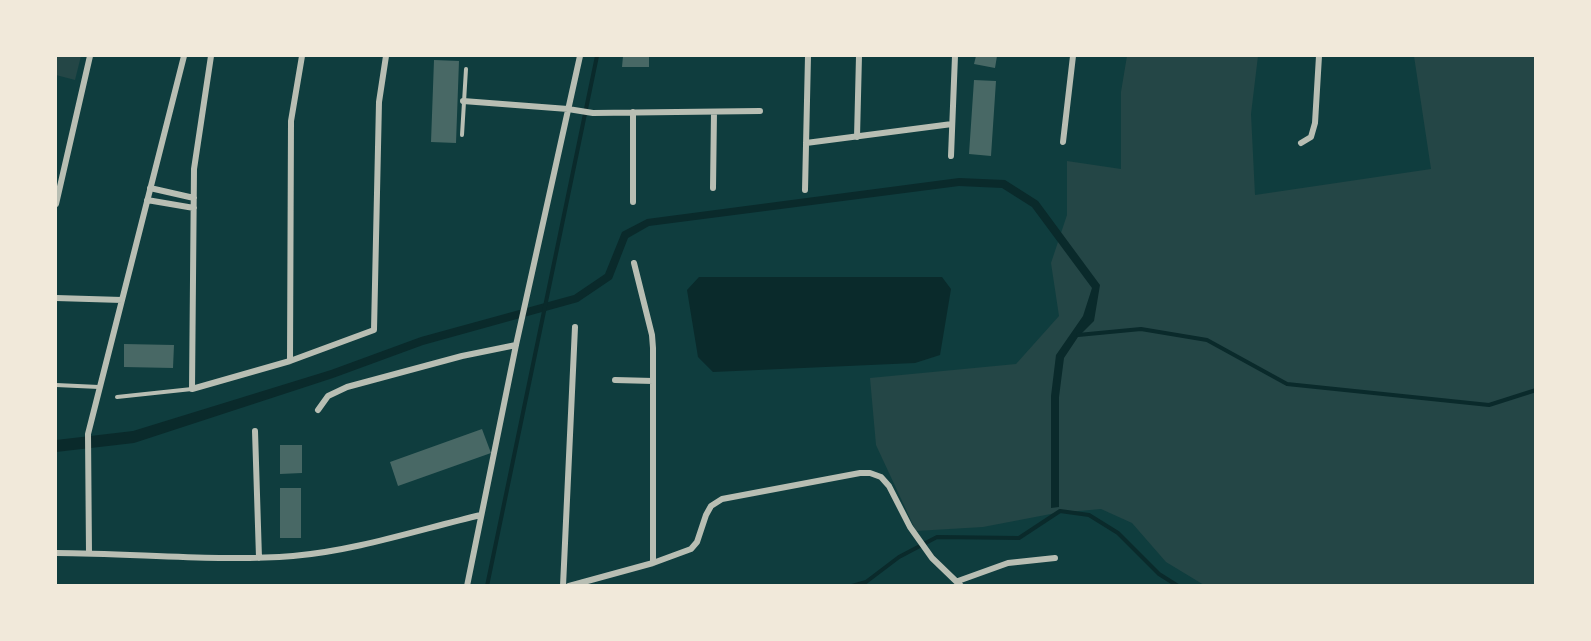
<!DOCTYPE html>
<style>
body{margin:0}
#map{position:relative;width:1591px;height:641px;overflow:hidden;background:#0f3d3e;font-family:"Fira Sans Condensed",sans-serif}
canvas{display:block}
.frame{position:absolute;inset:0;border:57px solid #f1e9da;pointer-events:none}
</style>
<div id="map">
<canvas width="1591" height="641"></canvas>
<div class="frame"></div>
</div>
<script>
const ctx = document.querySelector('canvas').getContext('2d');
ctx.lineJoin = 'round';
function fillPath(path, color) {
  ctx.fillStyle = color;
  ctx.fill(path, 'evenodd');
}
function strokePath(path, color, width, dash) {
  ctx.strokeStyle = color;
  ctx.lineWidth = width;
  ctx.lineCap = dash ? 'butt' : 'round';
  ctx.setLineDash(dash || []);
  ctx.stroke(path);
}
fillPath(new Path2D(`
 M 56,56 L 81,56 L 75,80 L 56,75 Z
 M 1127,56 L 1258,56 L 1251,114 L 1255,195 L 1431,169 L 1414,56 L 1535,56 L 1535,585 L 1204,585 L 1166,562 L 1132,523 L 1101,509 L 1056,513 L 983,527 L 916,531 L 876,445 L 870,378 L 1016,364 L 1059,316 L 1051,263 L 1067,215 L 1067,161 L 1121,169 L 1121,92 Z`), '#244646');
fillPath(new Path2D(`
 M 959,178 L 1005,180 L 1038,201 L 1100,285 L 1094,321 L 1078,337 L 1064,358 L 1059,397 L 1059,507 L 1051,508 L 1051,396 L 1056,355 L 1083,316 L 1092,288 L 1032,207 L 1002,188 L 959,186 L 649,226 L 628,238 L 612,279 L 578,302 L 423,345 L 333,378 L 134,443 L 56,452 L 56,440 L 133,431 L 331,370 L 421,337 L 574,295 L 605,274 L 622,232 L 647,219 Z
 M 699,277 L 942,277 L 951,289 L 940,355 L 915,363 L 713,372 L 698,357 L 687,290 Z`), '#0a2a2b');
strokePath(new Path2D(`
 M 1078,335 L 1141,329 L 1207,340 L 1287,384 L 1489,405 L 1536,390
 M 487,586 L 597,56
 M 852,586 L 866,582 L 899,557 L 937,537 L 1019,538 L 1060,511 L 1089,515 L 1118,533 L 1159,574 L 1178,586`), '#0a2a2b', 4);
fillPath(new Path2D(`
 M 623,56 L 649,56 L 649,67 L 622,67 Z
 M 976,56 L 997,56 L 995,68 L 974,64 Z
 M 434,60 L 459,61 L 456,143 L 431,142 Z
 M 974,80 L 996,81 L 991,156 L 969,154 Z
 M 124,344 L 174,345 L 173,368 L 124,367 Z
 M 482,429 L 491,453 L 398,486 L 390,462 Z
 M 280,445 L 302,445 L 302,473 L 280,474 Z
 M 280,488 L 301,488 L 301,538 L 280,538 Z`), '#486865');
strokePath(new Path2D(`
 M 462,135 L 466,69
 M 56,385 L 99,387
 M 117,397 L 192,389`), '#b8beb3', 4);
strokePath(new Path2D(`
 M 211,56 L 194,169 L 192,389 L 290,361 L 374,330 L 379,102 L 386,56
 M 463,101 L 568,109 L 593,113 L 760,111
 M 857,137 L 859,56
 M 1063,142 L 1073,56
 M 806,143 L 952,124
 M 1301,143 L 1311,137 L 1315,123 L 1319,56
 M 951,156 L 955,56
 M 150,188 L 194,198
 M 713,188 L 714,112
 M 805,190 L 808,56
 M 147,200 L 194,208
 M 633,202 L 633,112
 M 56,204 L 90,56
 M 634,263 L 652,335 L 653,348 L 653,563
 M 56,298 L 122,300
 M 290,361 L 291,121 L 302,56
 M 615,380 L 653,381
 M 318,410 L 328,396 L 347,387 L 462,356 L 516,345
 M 255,431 L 259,558
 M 56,553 C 134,553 215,562 293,556 C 355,551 421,529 481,515
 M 89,553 L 88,434 L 184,56
 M 958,581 L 1008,563 L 1055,558
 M 467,586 L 516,345 L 580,56
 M 563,586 L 575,327
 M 569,586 L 653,563 L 691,549 L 697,542 L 706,515 L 711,506 L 722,499 L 860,473 L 870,473 L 881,477 L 889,486 L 910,527 L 932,558 L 961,586`), '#b8beb3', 6);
</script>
